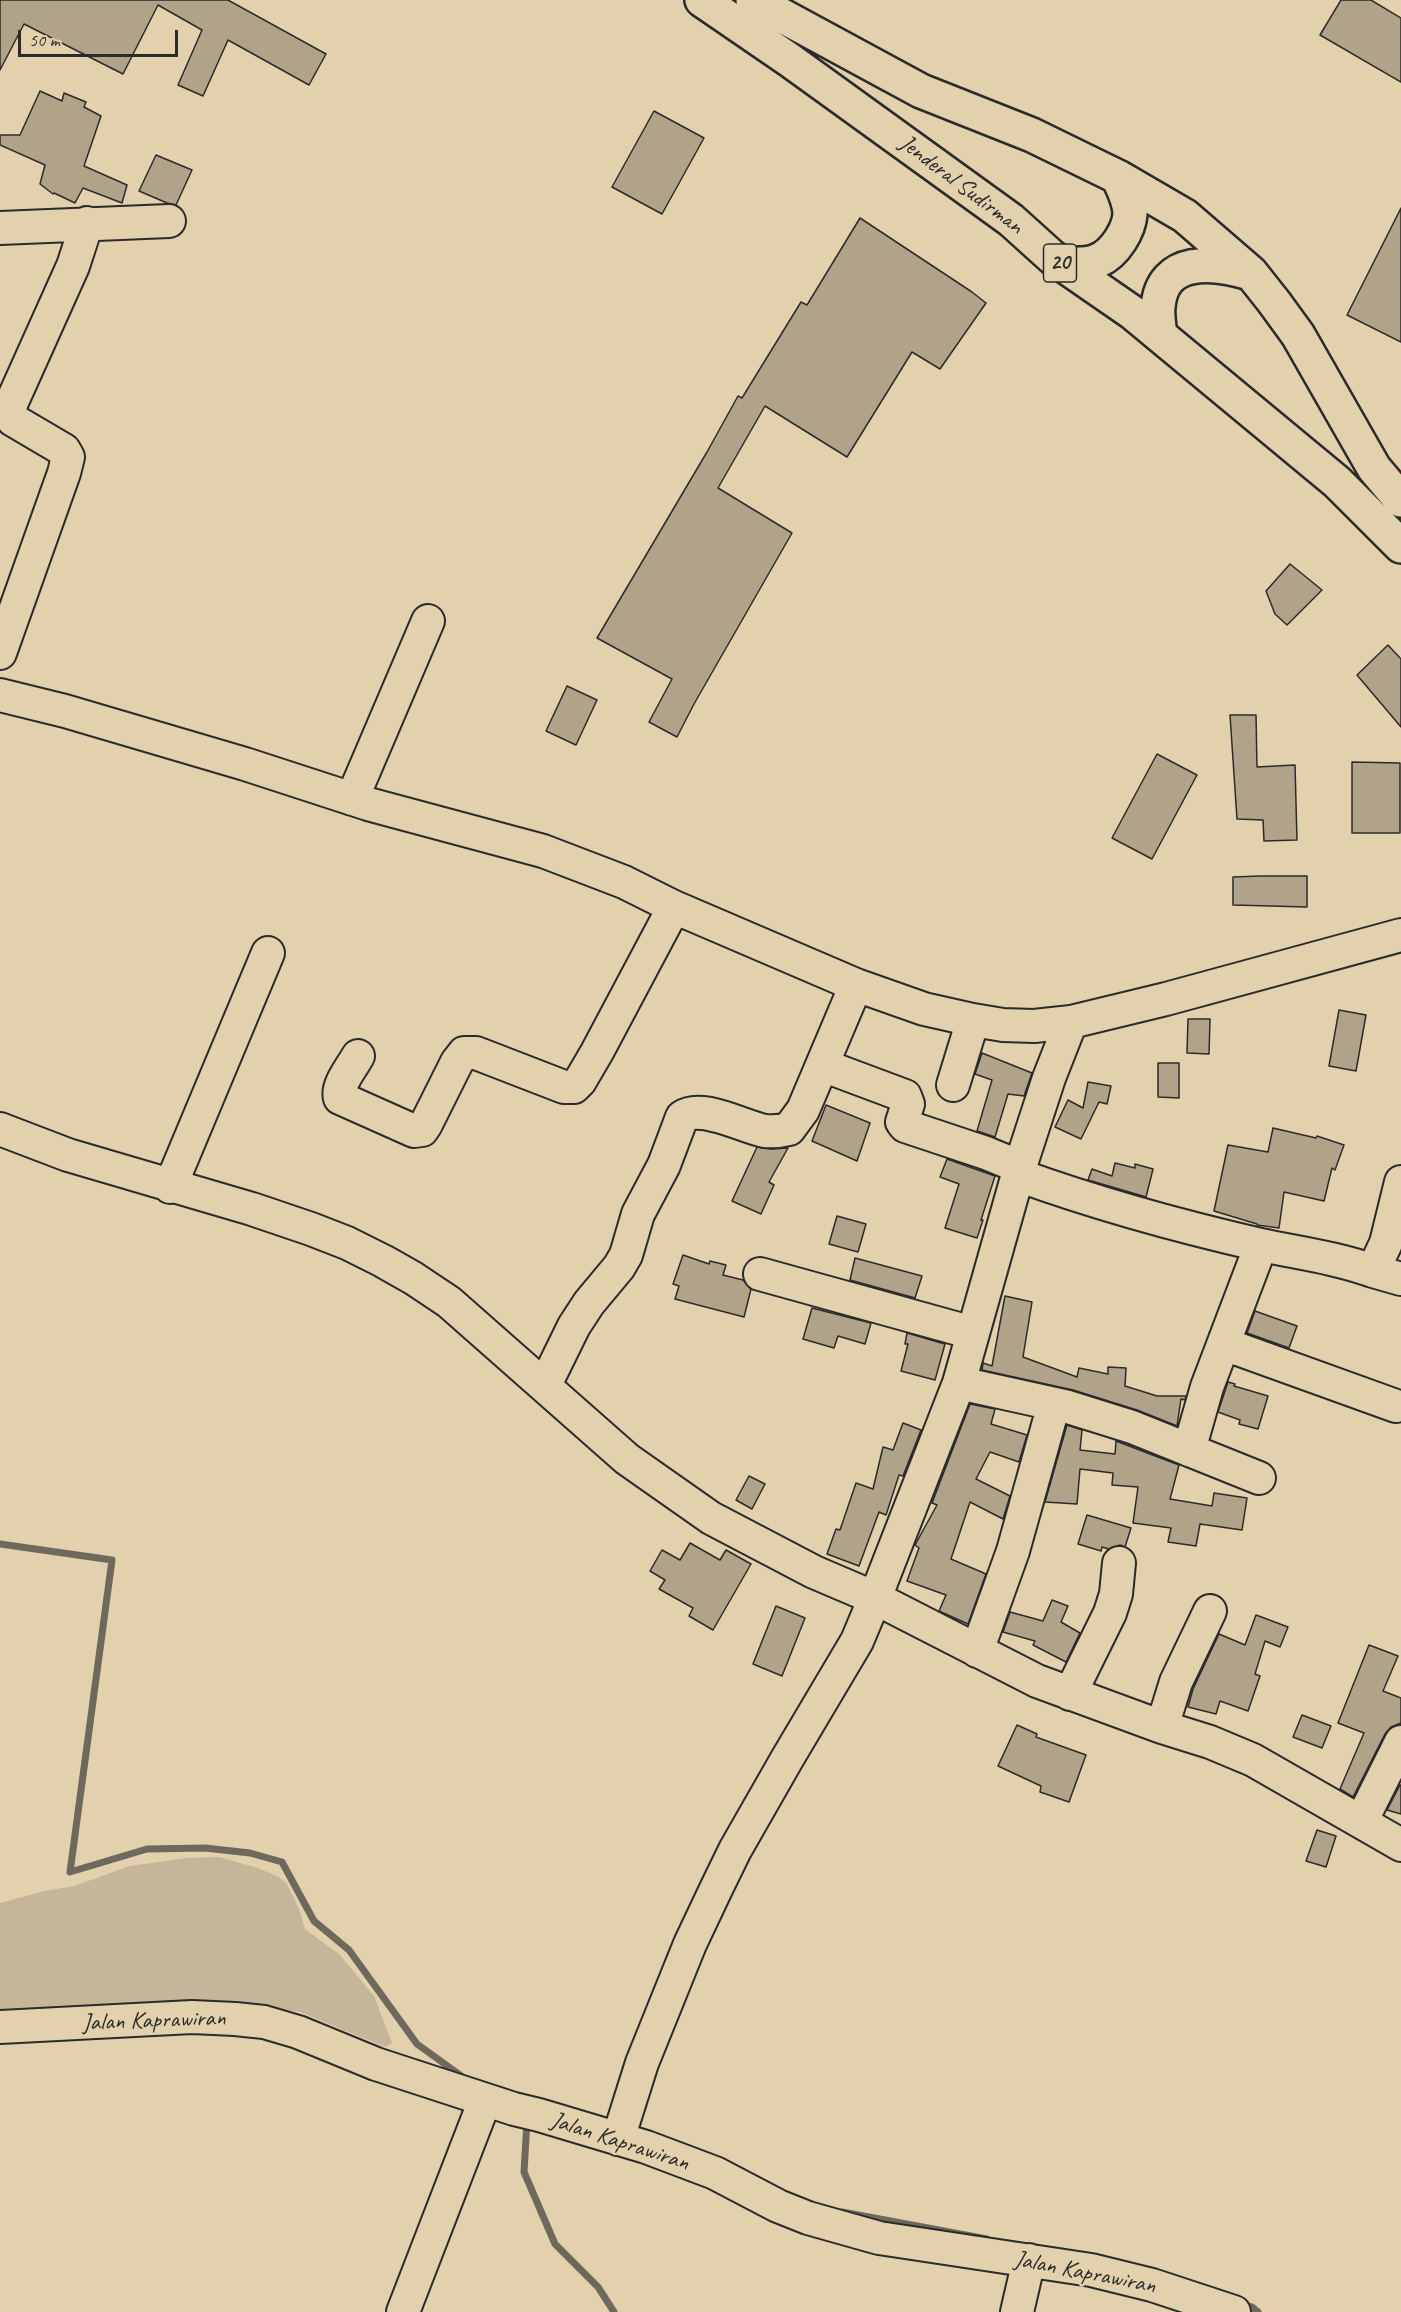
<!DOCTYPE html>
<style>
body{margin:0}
#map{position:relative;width:1401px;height:2312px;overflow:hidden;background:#e3d1ae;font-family:Caveat,sans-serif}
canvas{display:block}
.scale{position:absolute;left:18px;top:30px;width:160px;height:27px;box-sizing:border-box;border:3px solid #2b2b2b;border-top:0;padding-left:8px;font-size:18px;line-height:21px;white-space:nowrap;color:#2b2b2b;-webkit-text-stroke:4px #e3d1ae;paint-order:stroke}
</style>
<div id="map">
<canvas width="1401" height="2312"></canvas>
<div class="scale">50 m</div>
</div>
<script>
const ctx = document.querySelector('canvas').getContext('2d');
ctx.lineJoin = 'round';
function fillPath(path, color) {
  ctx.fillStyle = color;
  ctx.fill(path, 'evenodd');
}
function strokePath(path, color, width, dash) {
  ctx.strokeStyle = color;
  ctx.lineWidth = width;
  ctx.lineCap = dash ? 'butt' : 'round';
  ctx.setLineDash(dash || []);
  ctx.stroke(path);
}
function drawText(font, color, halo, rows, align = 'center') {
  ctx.font = font + ' Caveat,sans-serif';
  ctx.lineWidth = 5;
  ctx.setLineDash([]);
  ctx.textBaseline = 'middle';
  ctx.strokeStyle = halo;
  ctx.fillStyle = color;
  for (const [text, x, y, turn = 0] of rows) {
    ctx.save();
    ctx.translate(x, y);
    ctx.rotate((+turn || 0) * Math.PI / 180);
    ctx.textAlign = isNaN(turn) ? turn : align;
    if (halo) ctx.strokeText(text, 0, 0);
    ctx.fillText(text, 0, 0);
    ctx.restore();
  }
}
fillPath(new Path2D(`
 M 219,1857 L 258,1868 L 279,1877 L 287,1884 L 299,1909 L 305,1929 L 340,1955 L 374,1996 L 392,2043 L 385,2047 L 300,2012 L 230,2002 L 0,2010 L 0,1903 L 44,1891 L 74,1886 L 130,1866 L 187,1858 Z`), '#c5b699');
strokePath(new Path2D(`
 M 0,1544 L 112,1560 L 70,1872 L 147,1849 L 205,1848 L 250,1853 L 282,1862 L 314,1921 L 349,1950 L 417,2044 L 467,2080
 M 527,2121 L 524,2172 L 555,2244 L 598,2287 L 614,2312
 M 842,2212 L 987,2239
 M 1239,2303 L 1252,2307 L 1258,2312`), '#6f685c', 7);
const building = new Path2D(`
 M 0,0 L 228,0 L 326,54 L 309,85 L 228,40 L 203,96 L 178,85 L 202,30 L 158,5 L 123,74 L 24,24 L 0,70 Z
 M 1341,0 L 1371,0 L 1401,18 L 1401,82 L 1320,35 Z
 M 40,91 L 62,101 L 64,93 L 86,102 L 84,107 L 101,116 L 84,166 L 127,185 L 122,203 L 83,188 L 75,203 L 54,193 L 53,194 L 40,184 L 45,165 L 0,145 L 0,135 L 20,135 Z
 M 654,111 L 704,138 L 662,214 L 612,187 Z
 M 156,155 L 192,170 L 176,205 L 167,203 L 139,191 Z
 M 1401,208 L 1401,342 L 1347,315 Z
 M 860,218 L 972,292 L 986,303 L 940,369 L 912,352 L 847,457 L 765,406 L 718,488 L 792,533 L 694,704 L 677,737 L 649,722 L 672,679 L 597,638 L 707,452 L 738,396 L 742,398 L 801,302 L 807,305 Z
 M 1290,564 L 1322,590 L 1287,625 L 1275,614 L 1266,591 Z
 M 1388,645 L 1401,659 L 1401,727 L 1357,675 Z
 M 567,686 L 597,700 L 576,745 L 546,731 Z
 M 1230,715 L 1256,715 L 1257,767 L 1295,765 L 1297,840 L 1264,841 L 1263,820 L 1237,819 Z
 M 1157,754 L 1197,775 L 1152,859 L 1112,838 Z
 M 1352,762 L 1400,763 L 1400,833 L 1352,833 Z
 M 1260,876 L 1307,876 L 1307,907 L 1233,905 L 1233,877 Z
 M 1339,1010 L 1366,1015 L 1356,1071 L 1329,1066 Z
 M 1188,1019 L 1210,1019 L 1209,1054 L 1187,1053 Z
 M 982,1053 L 1032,1073 L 1024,1096 L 1008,1094 L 995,1137 L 977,1131 L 992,1080 L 975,1074 Z
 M 1158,1063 L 1179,1063 L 1179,1098 L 1158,1097 Z
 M 1088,1082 L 1111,1086 L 1107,1104 L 1099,1102 L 1081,1139 L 1055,1127 L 1068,1100 L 1083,1108 Z
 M 826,1105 L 870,1123 L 857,1161 L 812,1141 Z
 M 1273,1128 L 1316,1138 L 1317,1136 L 1344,1145 L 1335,1170 L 1332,1168 L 1324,1201 L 1284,1192 L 1279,1228 L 1257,1225 L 1257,1224 L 1214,1211 L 1228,1145 L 1268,1152 Z
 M 757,1147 L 771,1149 L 788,1148 L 769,1182 L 774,1185 L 761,1214 L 732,1201 Z
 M 947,1159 L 995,1176 L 981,1220 L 983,1220 L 977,1238 L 945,1228 L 959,1184 L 940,1177 Z
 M 1115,1163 L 1135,1168 L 1135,1164 L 1153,1169 L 1146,1197 L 1088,1180 L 1092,1169 L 1112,1176 Z
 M 837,1216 L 866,1224 L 858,1252 L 829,1244 Z
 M 683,1255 L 709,1264 L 710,1261 L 726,1265 L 723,1275 L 743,1280 L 751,1289 L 744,1317 L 675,1299 L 679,1286 L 673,1284 Z
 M 855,1258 L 922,1276 L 915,1298 L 850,1280 Z
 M 1005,1296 L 1032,1302 L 1023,1357 L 1077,1377 L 1079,1368 L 1108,1374 L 1108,1367 L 1126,1368 L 1125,1386 L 1157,1396 L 1186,1396 L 1185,1400 L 1181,1399 L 1177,1426 L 1137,1410 L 1073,1390 L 982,1370 L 983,1363 L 992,1366 Z
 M 812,1308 L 871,1323 L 865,1344 L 838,1336 L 834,1348 L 803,1339 Z
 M 1255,1311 L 1297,1326 L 1289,1348 L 1247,1333 Z
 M 907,1333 L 945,1344 L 935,1380 L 901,1371 L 908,1344 L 905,1344 Z
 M 1228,1382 L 1235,1384 L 1234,1386 L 1268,1396 L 1258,1429 L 1239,1424 L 1240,1420 L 1218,1412 Z
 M 970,1404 L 995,1409 L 991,1424 L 1027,1435 L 1019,1462 L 990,1452 L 976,1479 L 1010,1496 L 1003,1519 L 970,1502 L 951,1559 L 986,1574 L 968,1624 L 939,1611 L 946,1595 L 907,1581 L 919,1548 L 915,1545 L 937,1505 L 932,1503 Z
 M 903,1423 L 921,1430 L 903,1476 L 899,1475 L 886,1515 L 879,1512 L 859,1566 L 827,1554 L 836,1529 L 840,1530 L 856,1483 L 873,1489 L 883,1447 L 893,1450 Z
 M 1067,1425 L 1082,1430 L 1080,1450 L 1115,1454 L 1116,1441 L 1179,1465 L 1170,1499 L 1212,1506 L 1214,1493 L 1247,1498 L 1242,1530 L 1200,1524 L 1196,1546 L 1168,1542 L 1171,1528 L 1133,1523 L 1138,1487 L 1112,1485 L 1113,1473 L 1080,1469 L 1077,1504 L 1045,1502 Z
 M 749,1476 L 765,1484 L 752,1509 L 736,1500 Z
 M 1087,1515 L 1131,1528 L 1125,1547 L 1120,1545 L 1109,1549 L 1102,1547 L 1101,1551 L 1078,1544 Z
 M 690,1543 L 720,1560 L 726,1550 L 751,1564 L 713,1630 L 689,1616 L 693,1608 L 659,1589 L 665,1580 L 650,1571 L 662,1550 L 680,1560 Z
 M 1052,1600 L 1068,1606 L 1061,1622 L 1080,1633 L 1066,1662 L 1033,1645 L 1035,1641 L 1003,1632 L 1010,1612 L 1043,1621 Z
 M 776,1606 L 805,1618 L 782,1676 L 753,1664 Z
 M 1256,1615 L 1288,1627 L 1280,1647 L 1265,1641 L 1255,1674 L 1260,1676 L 1248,1711 L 1220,1701 L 1216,1714 L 1188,1707 L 1193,1689 L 1219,1634 L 1245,1645 Z
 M 1369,1645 L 1398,1656 L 1383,1691 L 1401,1698 L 1401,1723 L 1391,1727 L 1385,1734 L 1353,1797 L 1340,1789 L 1364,1733 L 1338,1723 Z
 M 1302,1715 L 1331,1726 L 1322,1748 L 1293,1737 Z
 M 1017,1725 L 1037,1734 L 1036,1737 L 1086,1755 L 1069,1802 L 1040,1792 L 1041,1786 L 998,1766 Z
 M 1400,1785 L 1401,1785 L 1401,1814 L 1387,1810 Z
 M 1317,1830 L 1336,1836 L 1326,1867 L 1306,1861 Z`);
fillPath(building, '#b0a38a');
strokePath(building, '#2b2b2b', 1.5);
const minor = new Path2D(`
 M 0,228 L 169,221
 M 0,653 L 64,473 L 68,457 L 64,450 L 13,420 L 10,416 L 11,404 L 73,266 L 87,223
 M 0,695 L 65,711 L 245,764 L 368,804 L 543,851 L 624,882 L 674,907 L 856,985 L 924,1009 L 973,1020 L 1003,1025 L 1034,1026 L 1071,1022 L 1166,999 L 1401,935
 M 352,799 L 428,621
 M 358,1056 C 352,1067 336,1086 340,1098 L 414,1131 L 422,1130 L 426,1124 L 457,1062 L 464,1053 L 476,1053 L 564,1087 L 574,1087 L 580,1081 L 597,1052 L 674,907
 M 822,1065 L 905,1096 L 908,1104 L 902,1122 L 905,1126 L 986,1153 L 1020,1167
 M 953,1085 L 973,1020
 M 0,1129 L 68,1155 L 252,1209 L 311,1229 L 347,1243 L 383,1261 L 413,1278 L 449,1302 L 627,1459 L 711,1518 L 814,1572 L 875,1598 L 1037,1681 L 1162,1727 L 1210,1742 L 1253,1760 L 1401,1845
 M 1018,1175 C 1098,1204 1178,1226 1261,1245 C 1299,1253 1337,1258 1373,1271 L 1386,1243 L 1401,1182
 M 170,1187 L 268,953
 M 1373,1271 L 1401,1279
 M 760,1274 L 973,1333
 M 1224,1344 L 1396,1406
 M 959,1383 L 1068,1407 L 1132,1427 L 1259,1478
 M 545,1385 L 574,1326 L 589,1303 L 619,1267 L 626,1255 L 638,1214 L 664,1165 L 682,1117 C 702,1103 743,1127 765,1131 C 774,1132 781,1131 789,1129 L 803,1110 L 856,985
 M 1189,1450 L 1207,1387 L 1261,1245
 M 977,1651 L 1013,1551 L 1054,1404
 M 1070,1694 L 1110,1613 L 1116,1594 L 1119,1563
 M 1162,1727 L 1176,1682 L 1210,1611
 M 1361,1822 L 1401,1742
 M 0,2027 L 192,2017 L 235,2019 L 264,2022 L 298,2032 L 376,2064 L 514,2109 L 539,2115 L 646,2147 L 715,2173 L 778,2206 L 808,2218 L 879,2238 L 1091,2270 L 1152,2285 L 1234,2312
 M 618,2139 L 642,2063 L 690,1944 L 716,1889 L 735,1850 L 787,1759 L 857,1641 L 875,1598 L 959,1383 L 1020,1167 L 1049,1078 L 1071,1022
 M 403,2312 L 485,2100
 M 1017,2312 L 1029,2260`);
const highway = new Path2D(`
 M 702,0 L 791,61 L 1011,220 L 1052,257 L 1133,313 L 1337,482 L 1401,546
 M 753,0 L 921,91 L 1032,135 L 1118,177 L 1185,216 L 1251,273 L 1274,302 L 1298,335 L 1374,468 L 1401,500
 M 1061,264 C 1074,264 1088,266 1099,260 C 1115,253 1129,230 1130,214 C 1130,201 1123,188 1118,177
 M 1160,335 C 1159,326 1157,316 1158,307 C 1162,256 1214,262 1250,273`);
strokePath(minor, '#2b2b2b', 36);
strokePath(highway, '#2b2b2b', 38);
strokePath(minor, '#e3d1ae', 32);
strokePath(highway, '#e3d1ae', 33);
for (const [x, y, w] of [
 [1060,263,33]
]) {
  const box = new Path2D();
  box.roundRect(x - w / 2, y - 19, w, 38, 4.5);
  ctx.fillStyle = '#e3d1ae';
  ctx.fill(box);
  strokePath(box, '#2b2b2b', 1.5);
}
drawText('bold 22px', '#2b2b2b', null, [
 ["20",1060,263]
]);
drawText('24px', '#2b2b2b', '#e3d1ae', [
 ["Jenderal Sudirman",961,185,37],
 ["Jalan Kaprawiran",154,2021,-2],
 ["Jalan Kaprawiran",620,2142,18],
 ["Jalan Kaprawiran",1085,2273,11]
]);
</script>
